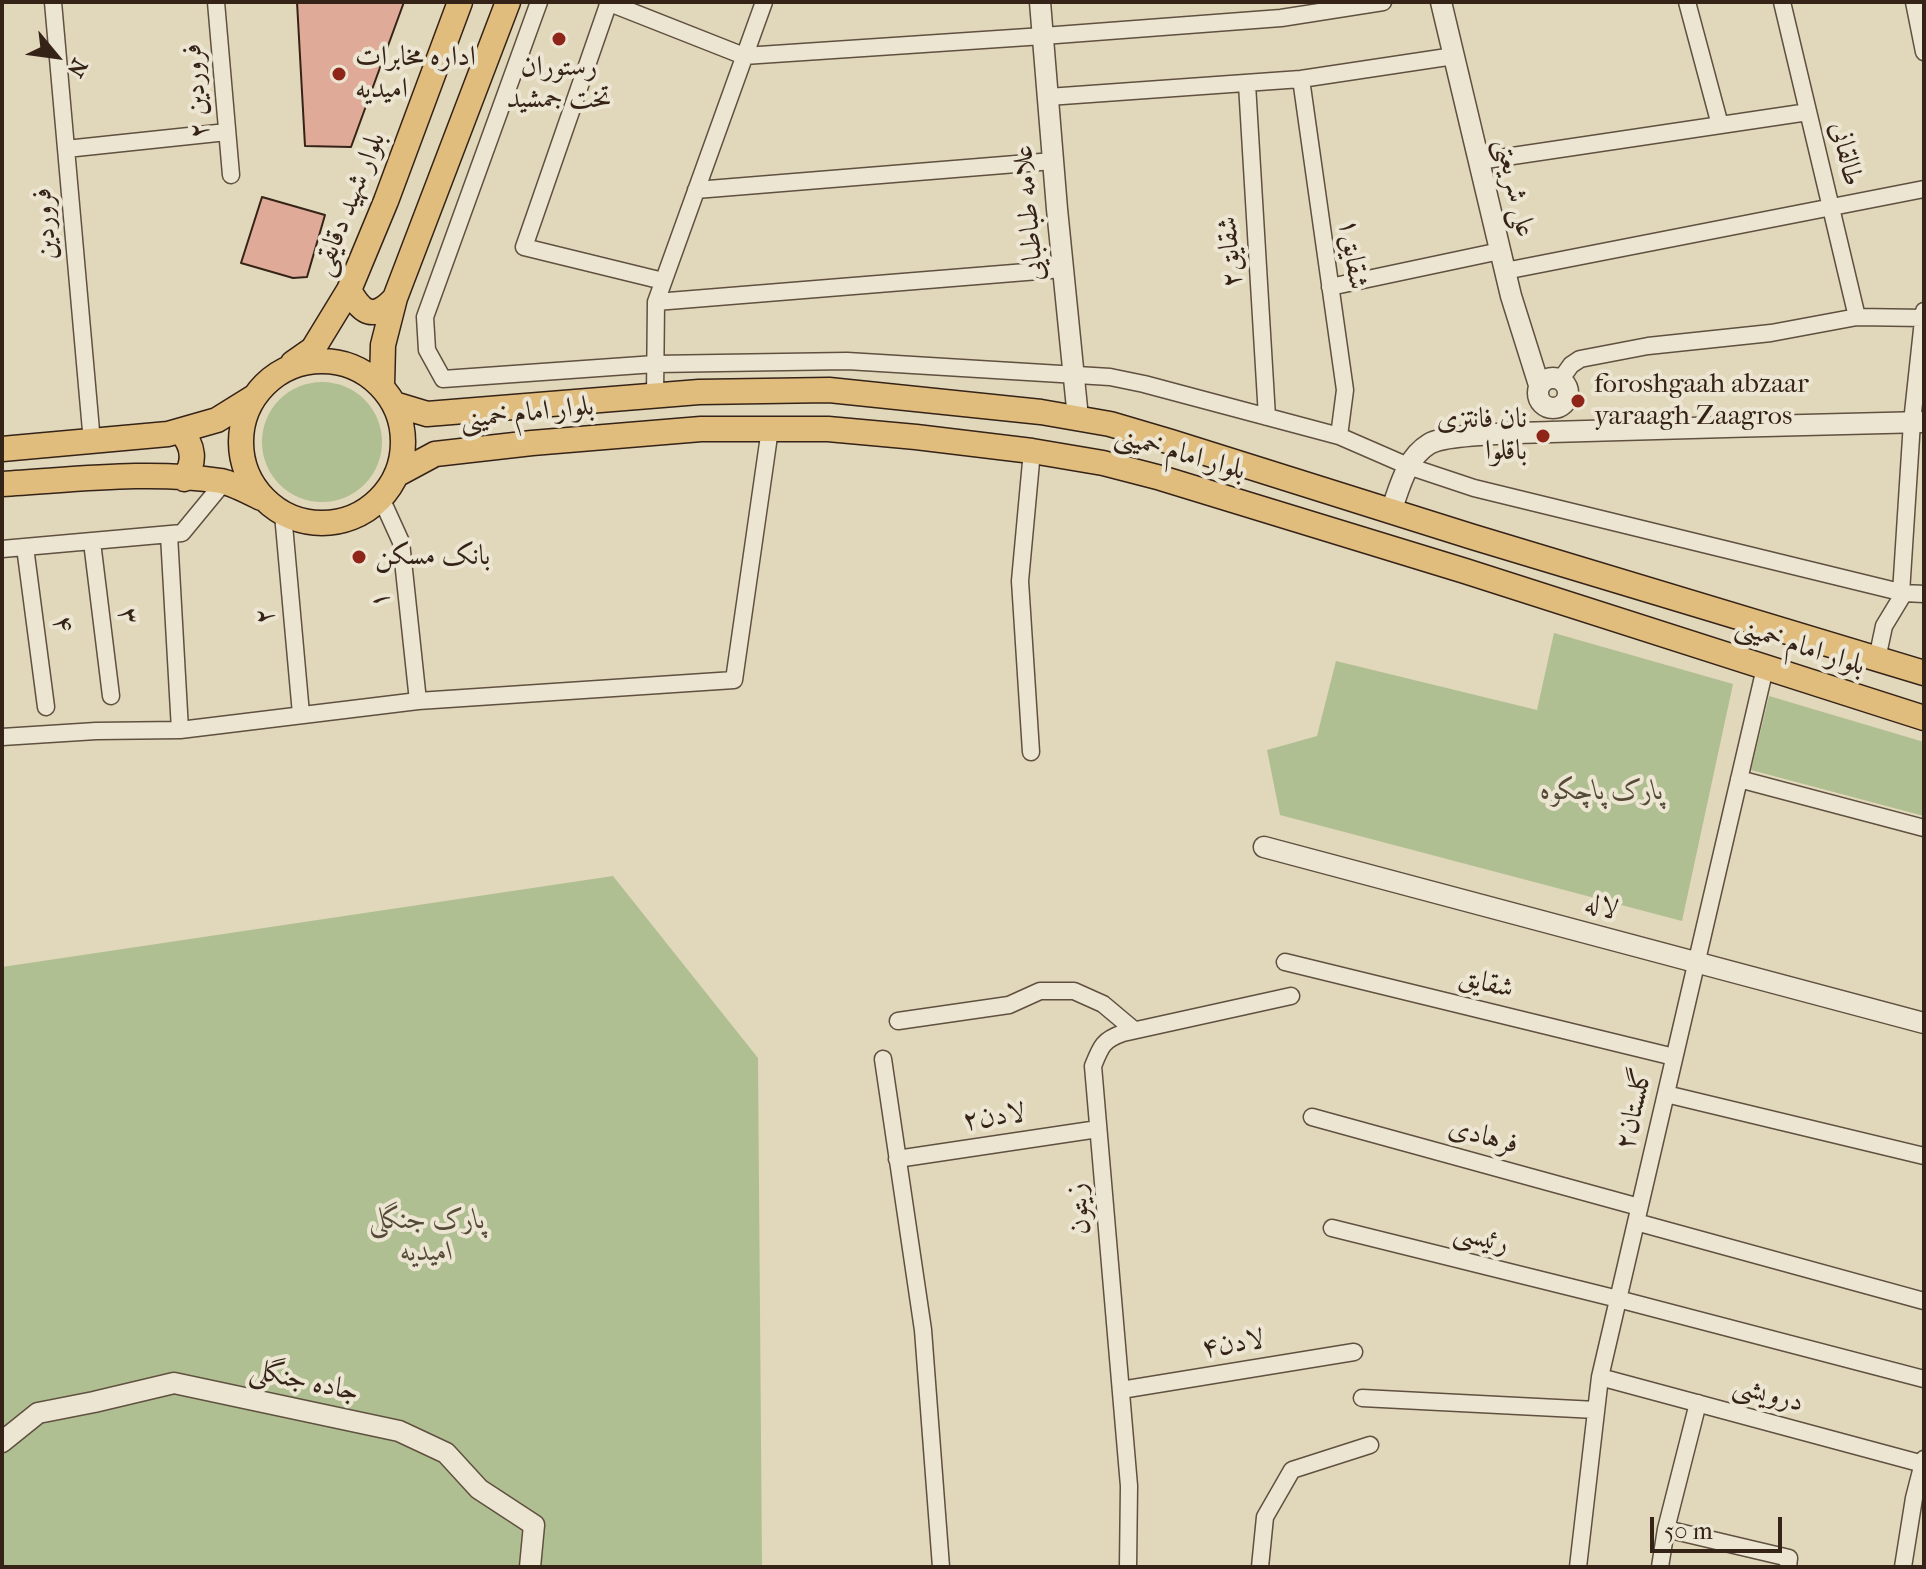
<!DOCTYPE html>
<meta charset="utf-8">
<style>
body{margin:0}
#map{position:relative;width:1926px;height:1569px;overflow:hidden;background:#e1d7ba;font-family:"IM FELL French Canon",serif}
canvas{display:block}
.frame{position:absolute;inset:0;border:4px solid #352318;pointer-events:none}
.north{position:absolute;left:16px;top:16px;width:80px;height:80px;-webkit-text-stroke:6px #ece5d2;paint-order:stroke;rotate:119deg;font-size:22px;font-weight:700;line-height:32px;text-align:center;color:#352318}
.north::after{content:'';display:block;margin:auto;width:28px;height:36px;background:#352318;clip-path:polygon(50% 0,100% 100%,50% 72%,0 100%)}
.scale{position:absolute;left:1650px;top:1517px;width:132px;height:36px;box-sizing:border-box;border:4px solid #352318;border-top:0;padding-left:10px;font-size:24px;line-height:28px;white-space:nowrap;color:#352318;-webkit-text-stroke:6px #ece5d2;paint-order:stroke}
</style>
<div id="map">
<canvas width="1926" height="1569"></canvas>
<div class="frame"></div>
<div class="north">N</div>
<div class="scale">50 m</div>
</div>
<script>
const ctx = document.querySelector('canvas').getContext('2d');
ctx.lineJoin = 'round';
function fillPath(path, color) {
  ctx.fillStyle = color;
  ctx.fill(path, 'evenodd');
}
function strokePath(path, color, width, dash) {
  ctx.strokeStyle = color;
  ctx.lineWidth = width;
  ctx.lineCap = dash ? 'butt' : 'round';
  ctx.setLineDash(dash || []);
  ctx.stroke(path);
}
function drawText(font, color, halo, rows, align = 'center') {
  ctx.font = font + ' "IM FELL French Canon",Amiri,serif';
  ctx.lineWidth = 8;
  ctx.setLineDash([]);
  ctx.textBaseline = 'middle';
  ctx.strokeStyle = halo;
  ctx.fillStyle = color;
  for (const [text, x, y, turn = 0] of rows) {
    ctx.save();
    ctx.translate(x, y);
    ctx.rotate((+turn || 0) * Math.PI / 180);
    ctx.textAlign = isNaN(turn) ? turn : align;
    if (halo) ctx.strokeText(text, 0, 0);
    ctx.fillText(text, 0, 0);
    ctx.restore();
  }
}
fillPath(new Path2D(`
 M262 442a60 60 0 1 1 120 0a60 60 0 1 1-120 0Z
 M 1554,633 L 1733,684 L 1682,921 L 1280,815 L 1267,750 L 1317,736 L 1336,661 L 1537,710 Z
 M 1769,696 L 1924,742 L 1924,816 L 1751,770 Z
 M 613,876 L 758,1058 L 762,1567 L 2,1567 L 2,967 Z`), '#b0bf92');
const building = new Path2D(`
 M 297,2 L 404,2 L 351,147 L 305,146 Z
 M 262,197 L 325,215 L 307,277 L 293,278 L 241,263 Z`);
fillPath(building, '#e0aa98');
strokePath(building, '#352318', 2);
const minor = new Path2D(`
 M 53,2 L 92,442
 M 216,2 L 231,175
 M 539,2 L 425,317 L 427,350 L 443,379 L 655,364 L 847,361 L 1110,377 L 1144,384 L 1339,436 L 1408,466 L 1474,488 L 1904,593
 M 607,2 L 744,56 L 1043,36 L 1281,18 L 1383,2
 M 609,2 L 524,247 L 663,281
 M 1687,2 L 1720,125
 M 1782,2 L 1857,317
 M 1914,2 L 1924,52
 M 1301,79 L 1345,390 L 1339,436
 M 1247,84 L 1267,417
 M 1048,97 L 1301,79 L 1454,56
 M 66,149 L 227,132
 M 1479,161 L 1808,112
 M 696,190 L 1053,161
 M 1505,271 L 1924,189
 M 1330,287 L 1500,251
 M 656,302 L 1063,269
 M 1561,379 L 1571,365 L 1580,359 L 1648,346 L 1771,333 L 1857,317 L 1924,318
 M 655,396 L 656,302 L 764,2
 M 381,498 L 401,542 L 418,701
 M 283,514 L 301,714
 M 169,535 L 180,730
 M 92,542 L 111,696
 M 25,547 L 46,707
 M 2,549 L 182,533 L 224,482
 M 1901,593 L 1912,422 L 1924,311
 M 1877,659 L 1884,626 L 1904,593 L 1924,594
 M 2,737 L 96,731 L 180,730 L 418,701 L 734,680 L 770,429
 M 1031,752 L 1020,581 L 1032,451
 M 1739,779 L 1924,828
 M 1285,962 L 1674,1057
 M 898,1021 L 1009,1005 L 1040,991 L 1074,991 L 1103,1004 L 1134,1030
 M 883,1059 L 923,1330 L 941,1567
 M 1666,1094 L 1924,1156
 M 1312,1117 L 1639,1207
 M 897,1159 L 1098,1129
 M 1636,1222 L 1924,1301
 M 1332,1228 L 1618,1299 L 1924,1379
 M 1600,1377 L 1923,1464
 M 1121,1390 L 1354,1352
 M 1362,1398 L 1596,1410
 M 1698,1403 L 1666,1529 L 1789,1558 L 1788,1567
 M 1128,1567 L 1129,1486 L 1093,1066 C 1101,1046 1103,1040 1123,1033 L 1291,996
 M 1260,1567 L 1265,1517 L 1292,1470 L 1370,1445
 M 1578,1567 L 1600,1377 L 1765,668
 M 1660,1567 L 1666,1529
 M 1903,1567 L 1914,1498 L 1924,1459`);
const tertiary = new Path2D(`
 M 1040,2 L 1057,209 L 1078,418
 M 1441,2 L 1511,296 L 1539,385
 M1538 393a15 15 0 1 1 30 0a15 15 0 1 1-30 0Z
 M 1391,511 C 1400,487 1406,458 1429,444 C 1447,433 1526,433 1551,432 C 1675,428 1800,425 1924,422
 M 1264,847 L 1924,1023
 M 2,1442 L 38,1413 L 94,1402 L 174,1383 L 399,1431 L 446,1453 L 479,1489 L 534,1525 L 530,1567`);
const primary = new Path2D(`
 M 349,290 C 362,314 374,321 395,298
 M241 442a81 81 0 1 1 162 0a81 81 0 1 1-162 0Z
 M 293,363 L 313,349 L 349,290 L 386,201 L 460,2
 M 382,386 L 383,345 L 395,298 L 508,2
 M 394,404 L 427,414 L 699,392 L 829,390 L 1041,412 L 1110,424 L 1171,442 L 1473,537 L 1924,673
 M 180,431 C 194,445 196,462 184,479
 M 2,449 L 168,434 L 217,420 L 254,397
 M 396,475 L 435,454 L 532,443 L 701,429 L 828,429 L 916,437 L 1032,451 L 1103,463 L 1161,478 L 1465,571 L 1924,718
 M 2,484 C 74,480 149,470 221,481 C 234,484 249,492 261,498`);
strokePath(minor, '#605040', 19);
strokePath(tertiary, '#605040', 23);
strokePath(primary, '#352318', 27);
strokePath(minor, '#ece5d2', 16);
strokePath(tertiary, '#ece5d2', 20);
strokePath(primary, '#e0bc7d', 24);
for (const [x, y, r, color] of [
 [559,39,8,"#8f2418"],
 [339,74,8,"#8f2418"],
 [1578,401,8,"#8f2418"],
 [1543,436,8,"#8f2418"],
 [359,557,8,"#8f2418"]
]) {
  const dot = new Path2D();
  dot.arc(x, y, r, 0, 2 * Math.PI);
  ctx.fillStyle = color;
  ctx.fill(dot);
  strokePath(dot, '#ece5d2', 3);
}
drawText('28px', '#352318', '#ece5d2', [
 ["اداره مخابرات",355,58],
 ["امیدیه",355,90],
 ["رستوران",559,68,"center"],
 ["تخت جمشید",559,100,"center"],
 ["foroshgaah abzaar",1594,385],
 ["yaraagh Zaagros",1594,417],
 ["نان فانتزی",1527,420,"right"],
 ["باقلوا",1527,452,"right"],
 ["بانک مسکن",375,557]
], 'left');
drawText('28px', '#352318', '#ece5d2', [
 ["فروردین ۲",197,91,-95],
 ["طالقانی",1845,154,77],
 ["علی شریعتی",1514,188,77],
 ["بلوار شهید دقایقی",350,204,-68],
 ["علامه طباطبایی",1030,213,-95],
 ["فروردین",46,224,-95],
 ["شقایق۲",1231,252,-94],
 ["شقایق۱",1352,254,82],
 ["بلوار امام خمینی",527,414,-6],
 ["بلوار امام خمینی",1180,454,16],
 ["۱",381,600,-96],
 ["۳",127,616,83],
 ["۲",266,616,-95],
 ["۴",62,624,82],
 ["بلوار امام خمینی",1800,647,18],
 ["لاله",1601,908,15],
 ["شقایق",1486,984,14],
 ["گلستان۲",1635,1109,-77],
 ["لادن۲",994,1118,-8],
 ["فرهادی",1483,1137,15],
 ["زیتون",1080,1209,-95],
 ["رئیسی",1481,1239,14],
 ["لادن۴",1233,1345,-9],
 ["جاده جنگلی",304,1382,12],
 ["درویشی",1768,1395,15]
]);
drawText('italic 28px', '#544a36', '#ece5d2', [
 ["پارک پاچکوه",1602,792],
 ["پارک جنگلی",427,1221],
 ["امیدیه",427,1253]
]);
</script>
